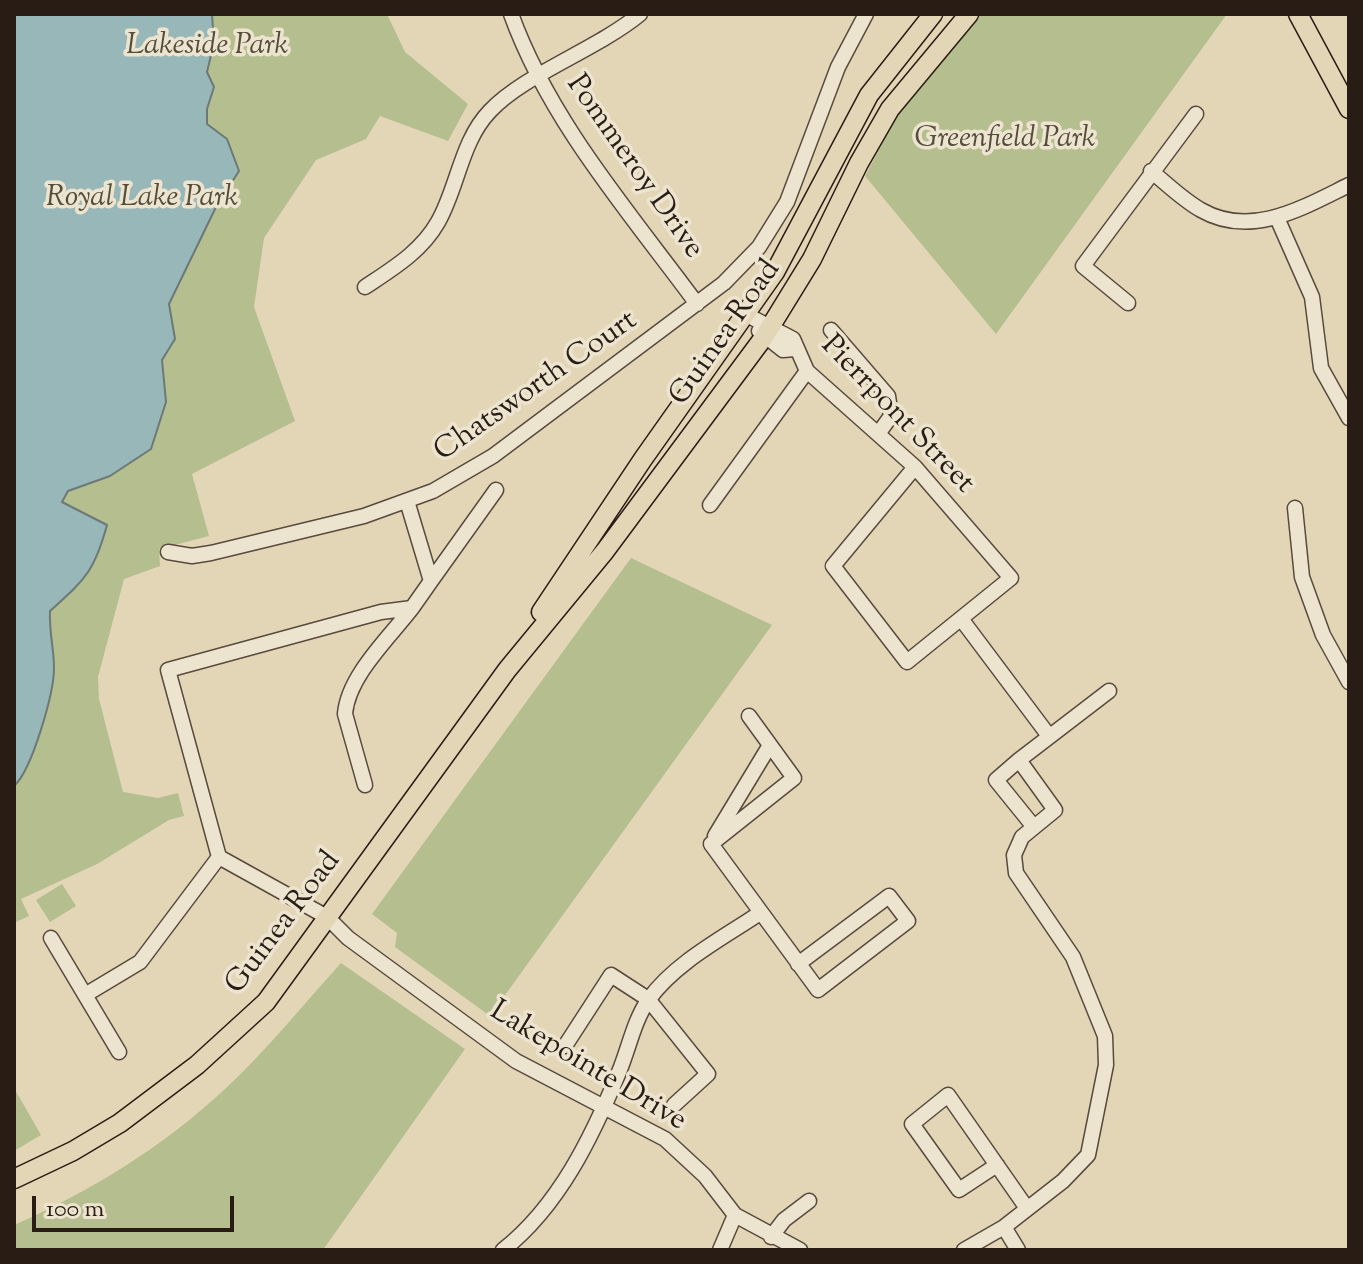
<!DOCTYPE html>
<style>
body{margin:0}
#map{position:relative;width:1363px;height:1264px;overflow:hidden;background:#e3d6b7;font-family:"Sorts Mill Goudy",serif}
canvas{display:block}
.frame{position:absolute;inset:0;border:16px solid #291c14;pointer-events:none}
.scale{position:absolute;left:32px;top:1196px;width:202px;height:36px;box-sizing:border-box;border:4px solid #291c14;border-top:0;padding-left:10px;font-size:24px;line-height:28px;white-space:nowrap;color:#291c14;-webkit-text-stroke:6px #ede4d0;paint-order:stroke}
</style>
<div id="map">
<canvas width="1363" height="1264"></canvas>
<div class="frame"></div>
<div class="scale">100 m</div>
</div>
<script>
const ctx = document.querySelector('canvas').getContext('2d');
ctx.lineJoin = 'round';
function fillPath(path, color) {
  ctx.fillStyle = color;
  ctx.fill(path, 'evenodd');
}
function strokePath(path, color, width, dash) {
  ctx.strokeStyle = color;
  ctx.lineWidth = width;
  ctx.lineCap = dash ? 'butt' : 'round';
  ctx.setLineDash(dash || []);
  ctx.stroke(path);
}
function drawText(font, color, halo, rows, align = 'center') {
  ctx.font = font + ' "Sorts Mill Goudy",serif';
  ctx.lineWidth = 7;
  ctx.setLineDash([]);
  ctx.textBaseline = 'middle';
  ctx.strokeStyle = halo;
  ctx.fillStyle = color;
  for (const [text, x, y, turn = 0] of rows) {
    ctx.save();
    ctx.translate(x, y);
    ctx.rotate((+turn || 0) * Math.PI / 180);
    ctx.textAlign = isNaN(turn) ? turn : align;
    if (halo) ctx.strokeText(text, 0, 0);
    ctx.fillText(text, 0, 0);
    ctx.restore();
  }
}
fillPath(new Path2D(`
 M 14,14 L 387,14 L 405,52 L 468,104 L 448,141 L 380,116 L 366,139 L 316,160 L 264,238 L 254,307 L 295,421 L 192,474 L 209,536 L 159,549 L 160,566 L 124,579 L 98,677 L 99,699 L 123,792 L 158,798 L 178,793 L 184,816 L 169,820 L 97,864 L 21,899 L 29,916 L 14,923 Z
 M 976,14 L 1227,14 L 996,334 L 865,176 L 905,101 Z
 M 631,558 L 772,625 L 490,1016 L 395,947 L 397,933 L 372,914 Z
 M 62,884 L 76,906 L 50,922 L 36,900 Z
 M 341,963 L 465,1049 L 323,1250 L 14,1250 L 14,1225 C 90,1192 164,1146 225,1089 C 266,1051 303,1005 341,963 Z
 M 14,1088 L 41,1135 L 14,1151 Z`), '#b4be8e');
const water = new Path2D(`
 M 14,14 L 212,14 L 214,43 L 207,72 L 214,87 L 207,109 L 207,124 L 227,139 L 239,171 L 216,207 L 169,304 L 175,339 L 162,360 L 166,402 L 151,449 L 110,476 L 68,491 L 62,502 L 107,525 C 94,573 84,580 50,611 C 49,632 54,649 54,668 C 54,693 32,770 14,786 Z`);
fillPath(water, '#98b7b8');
strokePath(water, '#6c7976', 2);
const minor = new Path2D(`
 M 511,14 C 550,122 630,213 697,304
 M 1151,171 C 1167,184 1183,200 1201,210 C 1251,239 1304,207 1349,185
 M 1278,220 L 1312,297 L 1321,368 L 1349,418
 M 365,287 C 392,269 421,252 438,222 C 458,187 461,141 490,111 C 525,74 596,50 640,14
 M 1128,303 L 1083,266 L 1196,114
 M 747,315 L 793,339 L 807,371 L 915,467 L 1011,578 L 907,662 L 833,566 L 915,467
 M 831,330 L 888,396 L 891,416 L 878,434
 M 759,331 L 783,350 L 795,349
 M 407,501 L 431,581 L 412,608 L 381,612 L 168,670 L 219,857 L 327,917 L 348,938 L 516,1061 L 665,1139 L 705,1176 L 735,1215 L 800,1250
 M 710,505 L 807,371
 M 1295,508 L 1302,577 L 1323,635 L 1349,682
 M 168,552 L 192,556 L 211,553 L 364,516 L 433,491 L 493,456 L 724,283 L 759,247 L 787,202 L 838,67 L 866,14
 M 431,581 L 496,490
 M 962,620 L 1049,736
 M 749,716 L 794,778 L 711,844 L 818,990 L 908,921 L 889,896 L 798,964
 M 1019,760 L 996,780 L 1034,827
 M 365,785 L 345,714 C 348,676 389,638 412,608
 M 715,836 L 770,745
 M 51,938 L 119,1052
 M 85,995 L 140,962 L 219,857
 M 565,1046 L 611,975 L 648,999 L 708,1074 L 674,1105
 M 997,1165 L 959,1190 L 912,1124 L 948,1095 L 1026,1207
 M 1004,1227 L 1018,1250
 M 771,1237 L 784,1220 L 809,1201
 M 503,1250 C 559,1206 592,1137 619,1072 C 629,1048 634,1020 649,999 C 676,962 723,938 760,913
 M 720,1250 L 735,1215
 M 964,1250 L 1004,1227 L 1063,1181 L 1088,1155 L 1106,1065 L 1105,1036 L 1073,957 L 1016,873 L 1014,855 L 1022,837 L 1055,810 L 1019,760 L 1109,691`);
const major = new Path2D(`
 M 1298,14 L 1349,109
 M 541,612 L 643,459 L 775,272 L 869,95 L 933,14
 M 14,1179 L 73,1151 L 120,1123 L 197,1065 L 266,1002 L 507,670 L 605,551 L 764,337 L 812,259 L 859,163 L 890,109 L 969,14`);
strokePath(minor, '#584a3d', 17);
strokePath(major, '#291c14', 21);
strokePath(minor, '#ede4d0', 14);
strokePath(major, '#e3d6b7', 18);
drawText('italic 30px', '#534d39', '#ede4d0', [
 ["Lakeside Park",207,48],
 ["Greenfield Park",1005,141],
 ["Royal Lake Park",142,200]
]);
drawText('30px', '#291c14', '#ede4d0', [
 ["Pommeroy Drive",633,168,55],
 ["Guinea Road",727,334,-55],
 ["Chatsworth Court",537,388,-35],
 ["Pierrpont Street",896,416,46],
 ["Guinea Road",285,924,-53],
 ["Lakepointe Drive",587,1068,31]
]);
</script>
